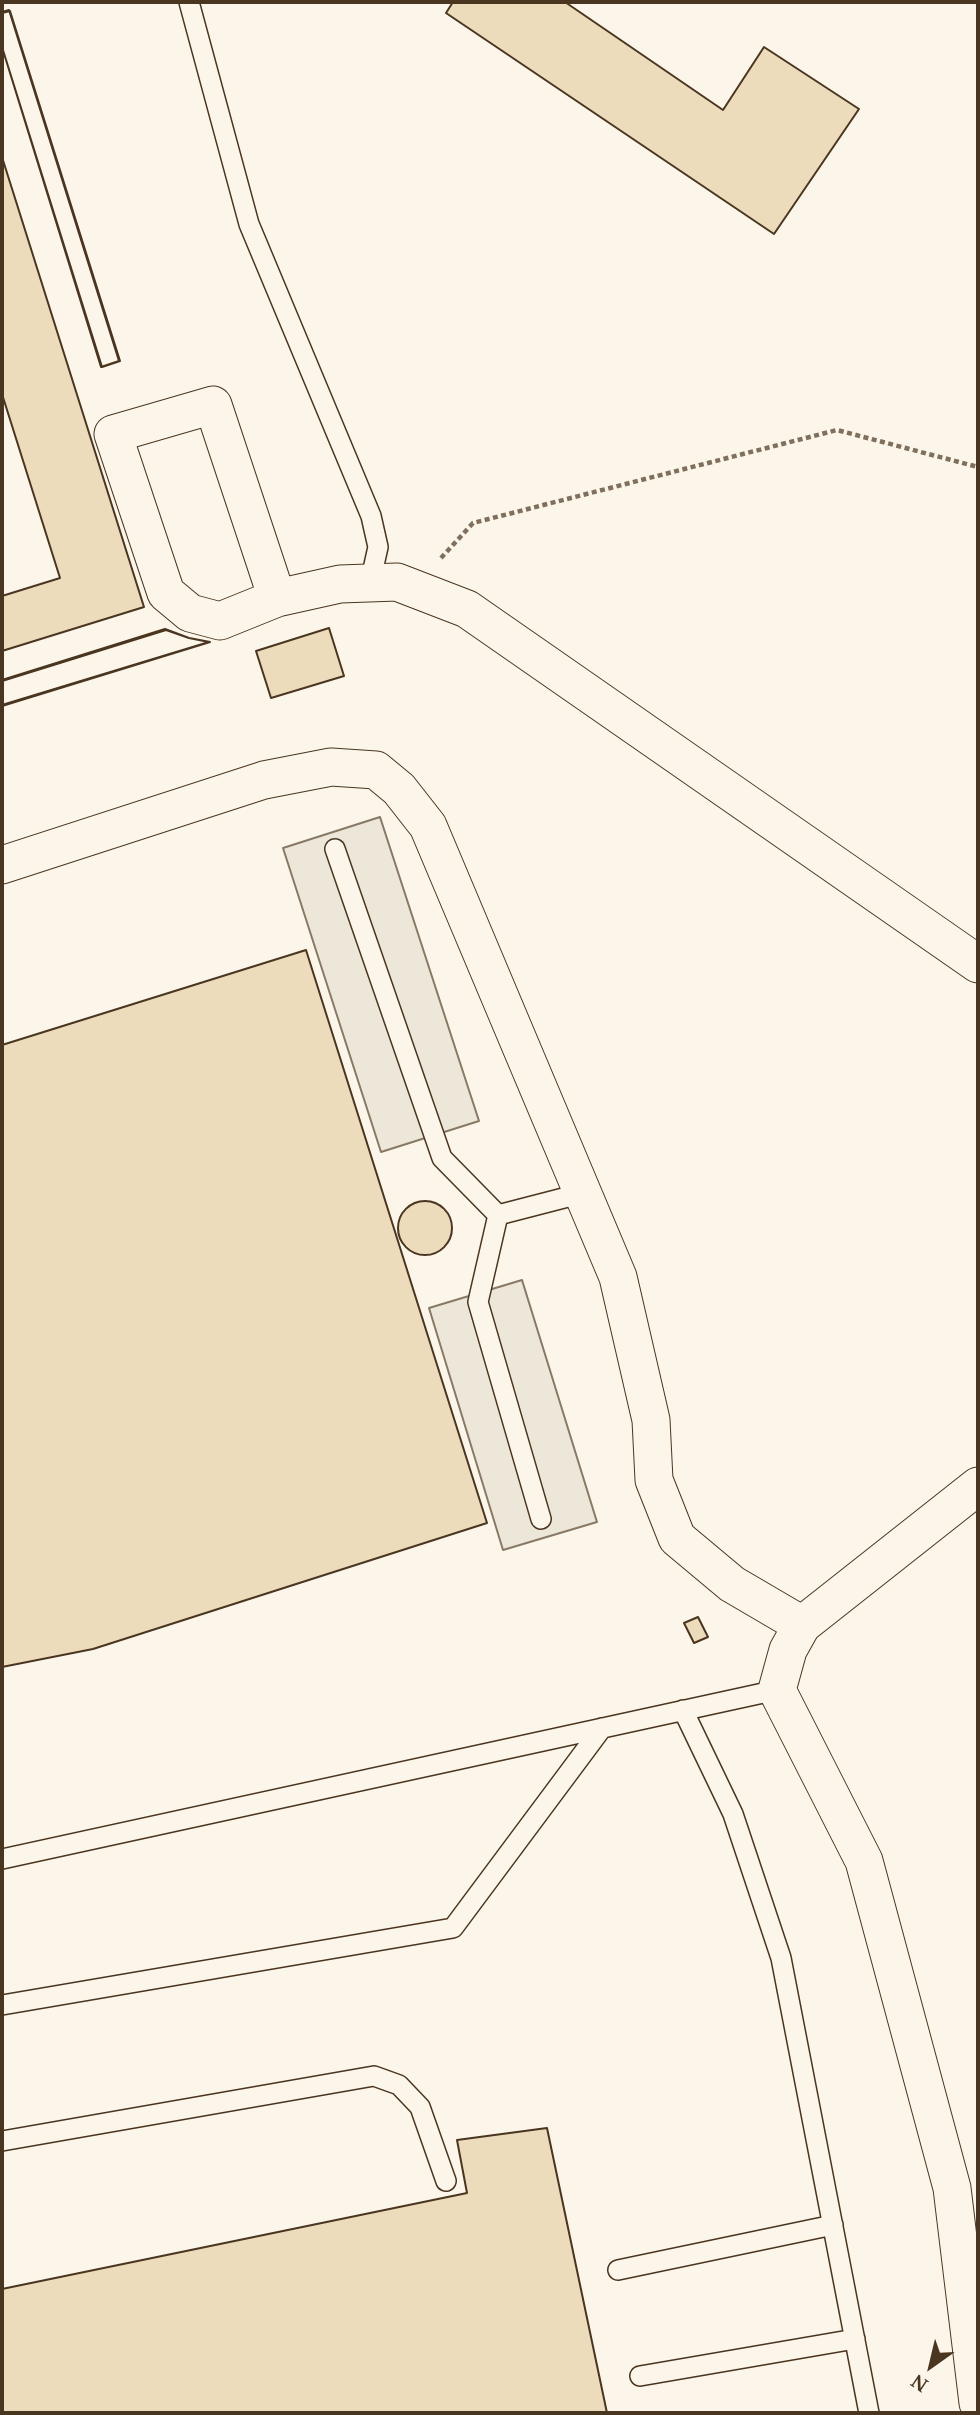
<!DOCTYPE html>
<style>
body{margin:0}
#map{position:relative;width:980px;height:2415px;overflow:hidden;background:#fbf6e9;font-family:"Noto Serif",serif}
canvas{display:block}
.frame{position:absolute;inset:0;border:4px solid #4a3520;pointer-events:none}
.north{position:absolute;left:896px;top:2331px;width:70px;height:70px;-webkit-text-stroke:5px #fbf6e9;paint-order:stroke;rotate:214deg;font-size:19px;font-weight:700;line-height:28px;text-align:center;color:#4a3520}
.north::after{content:'';display:block;margin:auto;width:24px;height:32px;background:#4a3520;clip-path:polygon(50% 0,100% 100%,50% 72%,0 100%)}
</style>
<div id="map">
<canvas width="980" height="2415"></canvas>
<div class="frame"></div>
<div class="north">N</div>
</div>
<script>
const ctx = document.querySelector('canvas').getContext('2d');
ctx.lineJoin = 'round';
function fillPath(path, color) {
  ctx.fillStyle = color;
  ctx.fill(path, 'evenodd');
}
function strokePath(path, color, width, dash) {
  ctx.strokeStyle = color;
  ctx.lineWidth = width;
  ctx.lineCap = dash ? 'butt' : 'round';
  ctx.setLineDash(dash || []);
  ctx.stroke(path);
}
const parking = new Path2D(`
 M 380,817 L 479,1121 L 381,1152 L 283,848 Z
 M 522,1280 L 597,1522 L 503,1550 L 429,1308 Z`);
fillPath(parking, '#ede7d9');
strokePath(parking, '#887966', 2);
const building = new Path2D(`
 M 453,2 L 565,2 L 723,110 L 764,47 L 859,109 L 774,234 L 446,13 Z
 M 9,10 L 119,361 L 101,367 L 2,47 L 2,12 Z
 M 10,11 L 120,361 L 102,367 L 2,47 L 2,13 Z
 M 2,157 L 144,607 L 2,651 L 2,596 L 60,578 L 2,394 Z
 M 329,628 L 344,676 L 271,698 L 256,651 Z
 M 165,629 L 189,638 L 209,642 L 2,705 L 2,680 Z
 M 166,630 L 189,638 L 210,642 L 2,706 L 2,681 Z
 M 306,950 L 487,1523 L 93,1649 L 2,1667 L 2,1045 Z
 M398 1228a27 27 0 1 1 54 0a27 27 0 1 1-54 0Z
 M 698,1617 L 708,1637 L 694,1643 L 684,1623 Z
 M 547,2128 L 607,2413 L 2,2413 L 2,2289 L 467,2193 L 457,2140 Z`);
fillPath(building, '#ecdcbc');
strokePath(building, '#4a3520', 2);
const lane = new Path2D(`
 M 189,2 L 249,224 L 371,516 L 378,547 L 370,583
 M 335,849 L 442,1158 L 498,1215
 M 541,1519 L 478,1302 L 498,1215 L 583,1193
 M 683,1710 L 733,1814 L 781,1958 L 869,2413
 M 2,1859 L 777,1690
 M 2,2005 L 453,1928 L 602,1728
 M 2,2141 L 374,2076 L 399,2085 L 420,2107 L 446,2181
 M 618,2270 L 833,2225
 M 640,2376 L 855,2339`);
const street = new Path2D(`
 M 277,598 L 213,405 L 113,434 L 166,593 L 190,613 L 220,621 L 277,598 L 340,584 L 397,582 L 467,609 L 978,964
 M 2,865 L 264,780 L 331,767 L 376,770 L 399,789 L 428,826 L 618,1277 L 651,1420 L 654,1480 L 677,1538 L 732,1584 L 802,1625
 M 978,1486 L 802,1625 L 788,1650 L 777,1690 L 864,1861 L 952,2188 L 978,2403`);
strokePath(lane, '#4a3520', 22);
strokePath(street, '#4a3520', 39);
strokePath(new Path2D(`
 M 441,558 L 473,523 L 837,430 L 978,467`), '#7f6f5c', 4.5, [5, 3.5]);
strokePath(lane, '#fbf6e9', 19);
strokePath(street, '#fbf6e9', 37);
</script>
